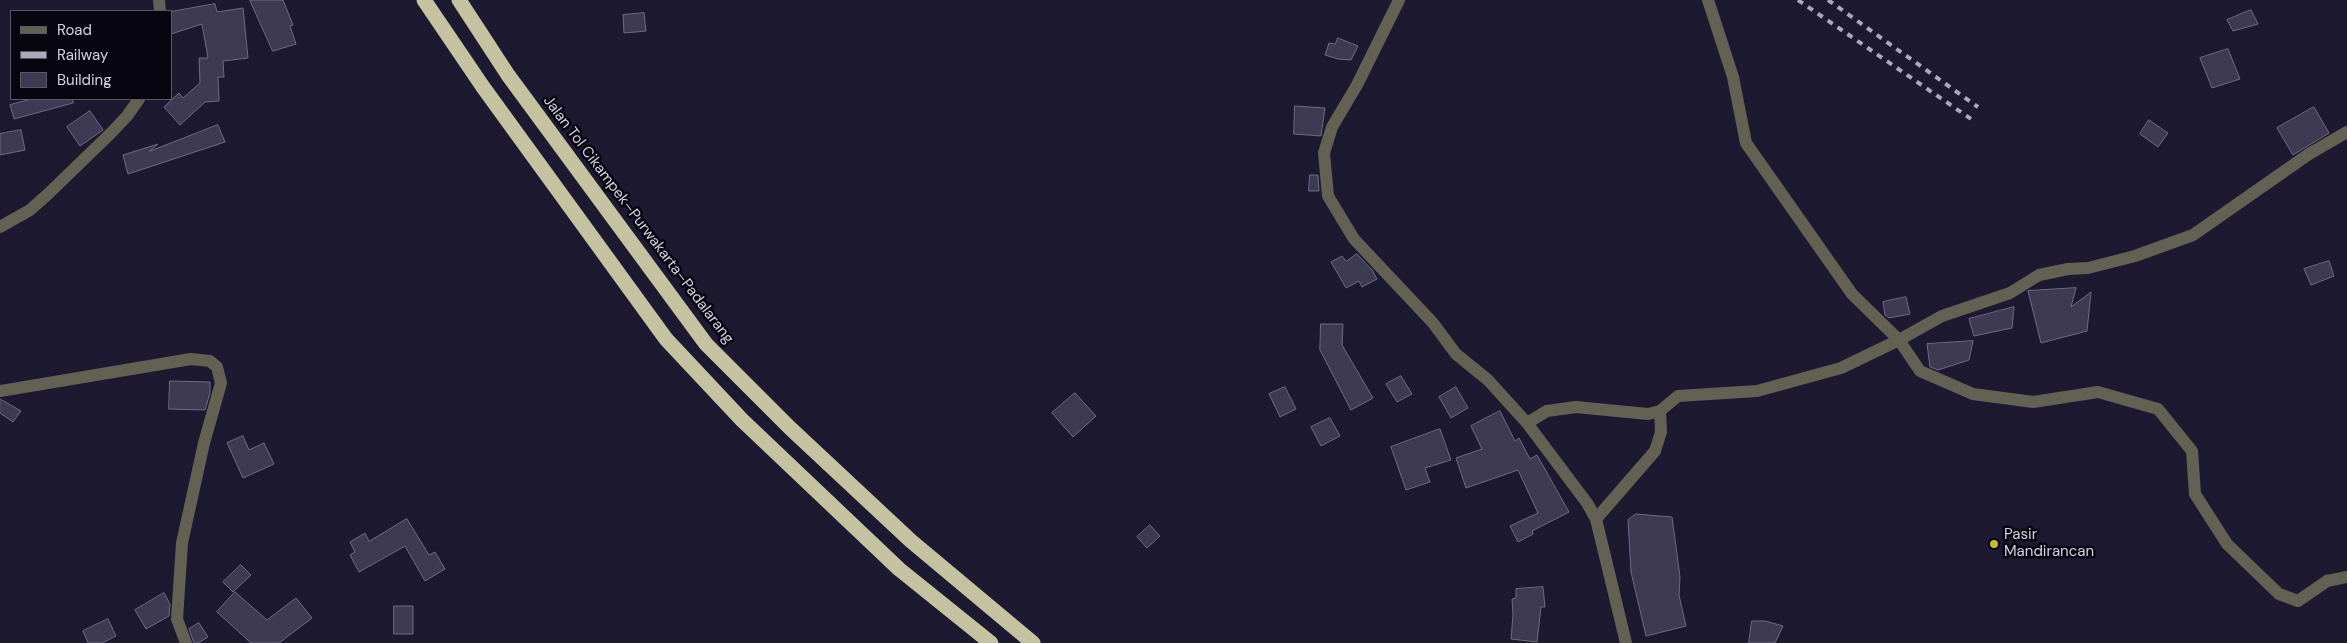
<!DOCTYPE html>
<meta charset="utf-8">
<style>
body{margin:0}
#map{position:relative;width:2347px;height:643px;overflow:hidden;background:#1d1931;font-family:"DM Sans",sans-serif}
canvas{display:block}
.legend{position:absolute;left:10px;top:10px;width:162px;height:90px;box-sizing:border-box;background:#070610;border:1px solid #595864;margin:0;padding:6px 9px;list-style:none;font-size:15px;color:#d4d3e3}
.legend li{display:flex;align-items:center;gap:10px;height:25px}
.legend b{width:25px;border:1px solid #595864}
</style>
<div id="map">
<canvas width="2347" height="643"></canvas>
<ul class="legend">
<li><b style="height:6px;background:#626154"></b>Road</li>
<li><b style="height:6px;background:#aba9bb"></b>Railway</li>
<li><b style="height:14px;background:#3e3a54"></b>Building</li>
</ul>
</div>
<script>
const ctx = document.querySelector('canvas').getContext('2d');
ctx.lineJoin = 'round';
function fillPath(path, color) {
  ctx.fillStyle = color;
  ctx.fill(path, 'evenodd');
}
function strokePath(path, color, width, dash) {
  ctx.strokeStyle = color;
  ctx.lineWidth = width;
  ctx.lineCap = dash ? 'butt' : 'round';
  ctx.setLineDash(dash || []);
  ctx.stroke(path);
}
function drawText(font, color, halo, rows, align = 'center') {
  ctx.font = font + ' "DM Sans",sans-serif';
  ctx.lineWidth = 5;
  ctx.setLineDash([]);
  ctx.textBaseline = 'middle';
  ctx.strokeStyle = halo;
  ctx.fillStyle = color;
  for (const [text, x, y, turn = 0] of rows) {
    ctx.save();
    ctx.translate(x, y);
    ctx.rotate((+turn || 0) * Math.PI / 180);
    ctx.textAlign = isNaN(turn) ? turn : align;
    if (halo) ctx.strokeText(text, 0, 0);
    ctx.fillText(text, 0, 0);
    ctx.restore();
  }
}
const building = new Path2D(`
 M 250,0 L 283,0 L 293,25 L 290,26 L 296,44 L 273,51 Z
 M 215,4 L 217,12 L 243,8 L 248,58 L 223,61 L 224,77 L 218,77 L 219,101 L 205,102 L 180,125 L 164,107 L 179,93 L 183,98 L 200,83 L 199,58 L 208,58 L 202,24 L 171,34 L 171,12 Z
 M 2251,10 L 2258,24 L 2233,31 L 2227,20 Z
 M 644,13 L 646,31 L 624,33 L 623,15 Z
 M 1338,38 L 1358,46 L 1351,60 L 1338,59 L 1325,55 L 1329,43 L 1335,44 Z
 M 2228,49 L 2240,79 L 2212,88 L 2200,58 Z
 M 32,99 L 73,99 L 73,103 L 14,119 L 10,105 Z
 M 1295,106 L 1325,108 L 1321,136 L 1294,134 Z
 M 2314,107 L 2329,133 L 2293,155 L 2277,128 Z
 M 90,111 L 103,130 L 80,146 L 67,127 Z
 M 2149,120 L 2168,133 L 2158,147 L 2140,134 Z
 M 218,125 L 225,142 L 128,174 L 123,155 L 158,144 L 150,151 Z
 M 21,130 L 25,150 L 0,155 L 0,134 Z
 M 1310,175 L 1318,175 L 1319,191 L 1309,191 Z
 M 1357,254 L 1372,270 L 1377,279 L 1362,287 L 1359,281 L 1346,288 L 1331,262 L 1342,256 L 1346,261 Z
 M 2329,261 L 2334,276 L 2311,285 L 2304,269 Z
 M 2076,288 L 2071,307 L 2091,292 L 2087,331 L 2041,343 L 2028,291 Z
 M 1906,297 L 1910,314 L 1889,318 L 1885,315 L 1883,302 Z
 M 2014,307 L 2012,328 L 1974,336 L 1969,319 Z
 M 1321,324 L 1343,324 L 1342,345 L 1373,398 L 1351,410 L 1320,350 Z
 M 1973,341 L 1969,360 L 1938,370 L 1930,367 L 1927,344 Z
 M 1401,376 L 1412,394 L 1397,402 L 1386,384 Z
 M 170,381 L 210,382 L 210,393 L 205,410 L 169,409 Z
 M 1285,387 L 1296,409 L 1280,417 L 1269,394 Z
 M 1456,387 L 1468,408 L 1451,418 L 1439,397 Z
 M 1075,393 L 1096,416 L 1073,437 L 1052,413 Z
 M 0,399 L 21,411 L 13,422 L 0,413 Z
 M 1500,411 L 1515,441 L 1519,438 L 1530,459 L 1537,455 L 1569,512 L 1532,531 L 1533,534 L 1518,542 L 1510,526 L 1538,513 L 1518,470 L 1466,488 L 1456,458 L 1482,449 L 1471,426 Z
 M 1330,418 L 1340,436 L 1321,446 L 1311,427 Z
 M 1440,429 L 1451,460 L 1425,468 L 1430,482 L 1406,490 L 1391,447 Z
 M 243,436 L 249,450 L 264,443 L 274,464 L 243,478 L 227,443 Z
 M 1636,514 L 1672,517 L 1680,577 L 1679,595 L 1686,626 L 1646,636 L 1631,572 L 1628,520 Z
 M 407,519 L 429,555 L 435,552 L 445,569 L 425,581 L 405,546 L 359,572 L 350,555 L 355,552 L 350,542 L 365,533 L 369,541 Z
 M 1150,525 L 1160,536 L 1147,548 L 1137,537 Z
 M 241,565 L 251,575 L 233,592 L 223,582 Z
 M 1543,587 L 1545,607 L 1541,607 L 1537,642 L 1511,639 L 1513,615 L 1512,599 L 1516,598 L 1516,589 Z
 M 235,592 L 267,620 L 296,598 L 312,618 L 279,643 L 251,643 L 217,612 Z
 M 164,593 L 170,604 L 169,616 L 146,629 L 135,610 Z
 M 394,606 L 413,606 L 413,634 L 394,634 Z
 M 108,619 L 116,636 L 102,643 L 88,643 L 83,631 Z
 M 1752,621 L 1765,621 L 1783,626 L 1775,643 L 1749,643 Z
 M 199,623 L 208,637 L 198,643 L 194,643 L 189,629 Z`);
fillPath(building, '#3e3a54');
strokePath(building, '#6e6b87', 1);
strokePath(new Path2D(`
 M 159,0 L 160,11
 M 1399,0 L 1357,85 L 1332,127 L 1324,153 L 1328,196 L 1354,239 L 1433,323 L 1456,354 L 1488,380 L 1527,423 L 1587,503 L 1596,519 L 1626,643
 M 1708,0 L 1733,77 L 1746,143 L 1852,294 L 1899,340 L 1920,371 L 1973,394 L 2033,402 L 2098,392 L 2158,409 L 2192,451 L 2195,494 L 2227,544 L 2279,594 L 2298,601 L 2327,581 L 2347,577
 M 0,227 L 30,210 L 48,194 L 111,133 L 127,116 L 139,99
 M 0,391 L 191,359 L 210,361 L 217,367 L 221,383 L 204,443 L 182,543 L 177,619 L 186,643
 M 1527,423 L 1547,411 L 1576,407 L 1648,414 L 1660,411 L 1678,396 L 1757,391 L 1841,368 L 1899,340 L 1942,316 L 2010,293 L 2039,275 L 2068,269 L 2088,268 L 2135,256 L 2193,235 L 2309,154 L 2347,132
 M 1596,519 L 1655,451 L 1661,432 L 1660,411`), '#626154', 12);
strokePath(new Path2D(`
 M 424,0 L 483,87 L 666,339 L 742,420 L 899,569 L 991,643
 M 459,0 L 508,75 L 706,344 L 790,428 L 911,541 L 1033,643`), '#c4c2a1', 15);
strokePath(new Path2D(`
 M 1798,0 L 1974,121
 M 1828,0 L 1978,107`), '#aba9bb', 4, [6, 6]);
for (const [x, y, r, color] of [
 [1994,544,5,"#c5bc3d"]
]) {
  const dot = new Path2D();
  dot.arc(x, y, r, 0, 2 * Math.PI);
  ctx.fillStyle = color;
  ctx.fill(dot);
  strokePath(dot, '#070610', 2);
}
drawText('15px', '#d4d3e3', '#070610', [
 ["Jalan Tol Cikampek–Purwakarta–Padalarang",638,220,53]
]);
drawText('15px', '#d4d3e3', '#070610', [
 ["Pasir",2004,535],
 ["Mandirancan",2004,552]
], 'left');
</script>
